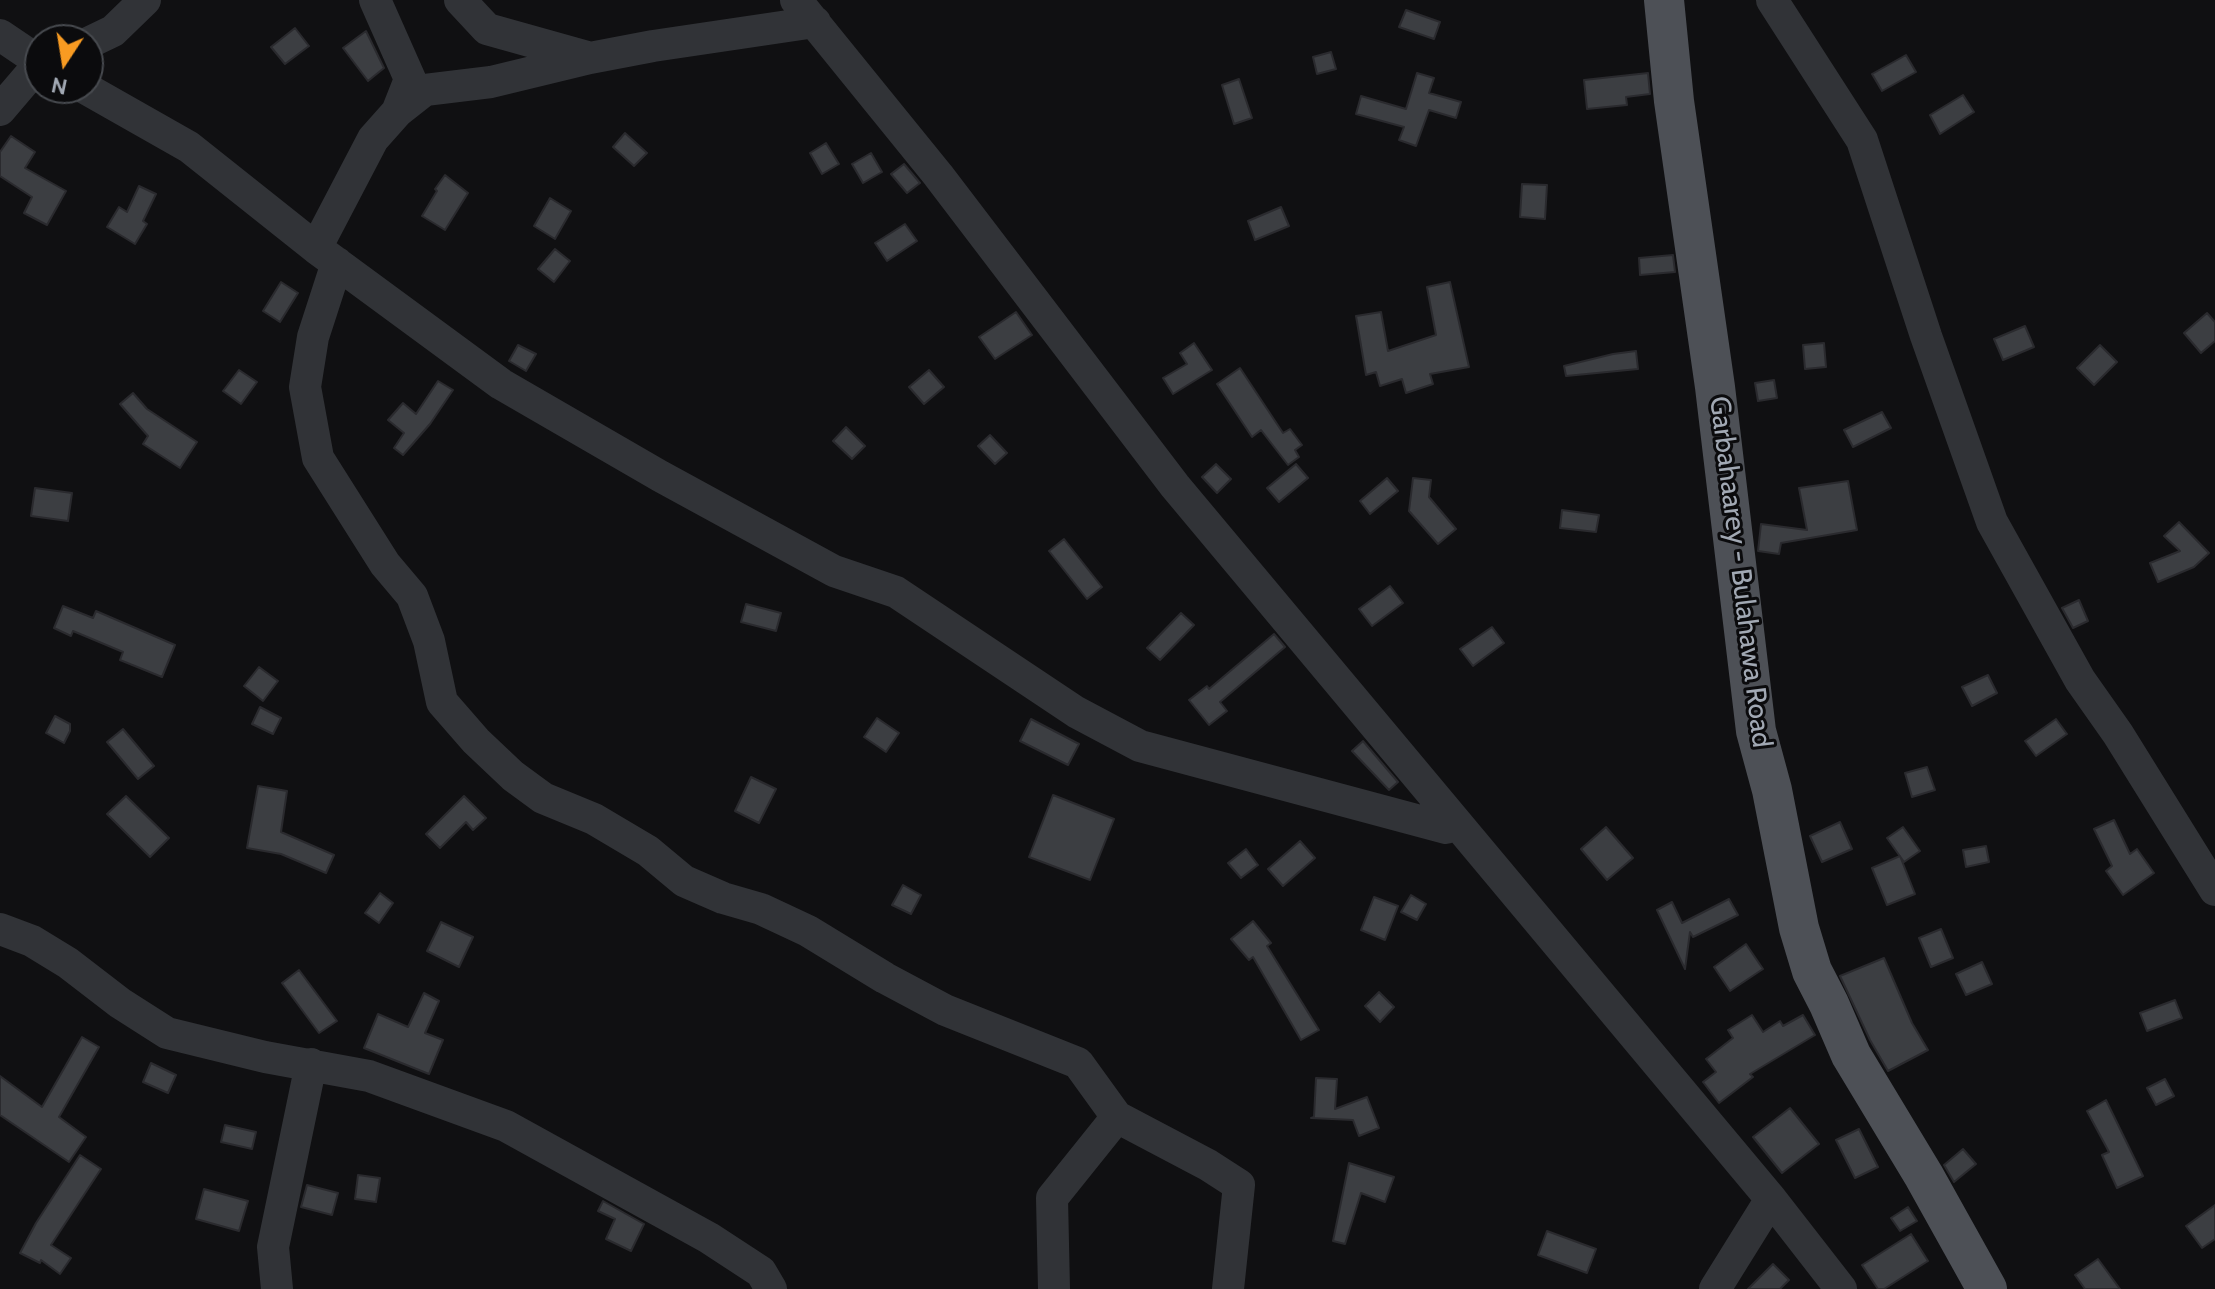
<!DOCTYPE html>
<style>
body{margin:0}
#map{position:relative;width:2215px;height:1289px;overflow:hidden;background:#101012;font-family:Cabin,sans-serif}
canvas{display:block}
.north{position:absolute;left:24px;top:24px;width:80px;height:80px;box-sizing:border-box;background:#0b0b0d;border:2px solid #474a4f;border-radius:50%;rotate:192deg;font-size:22px;font-weight:700;line-height:32px;text-align:center;color:#a1a8b3}
.north::after{content:'';display:block;margin:auto;width:28px;height:36px;background:#f89b22;clip-path:polygon(50% 0,100% 100%,50% 72%,0 100%)}
</style>
<div id="map">
<canvas width="2215" height="1289"></canvas>
<div class="north">N</div>
</div>
<script>
const ctx = document.querySelector('canvas').getContext('2d');
ctx.lineJoin = 'round';
function fillPath(path, color) {
  ctx.fillStyle = color;
  ctx.fill(path, 'evenodd');
}
function strokePath(path, color, width, dash) {
  ctx.strokeStyle = color;
  ctx.lineWidth = width;
  ctx.lineCap = dash ? 'butt' : 'round';
  ctx.setLineDash(dash || []);
  ctx.stroke(path);
}
function drawText(font, color, halo, rows, align = 'center') {
  ctx.font = font + ' Cabin,sans-serif';
  ctx.lineWidth = 6;
  ctx.setLineDash([]);
  ctx.textBaseline = 'middle';
  ctx.strokeStyle = halo;
  ctx.fillStyle = color;
  for (const [text, x, y, turn = 0] of rows) {
    ctx.save();
    ctx.translate(x, y);
    ctx.rotate((+turn || 0) * Math.PI / 180);
    ctx.textAlign = isNaN(turn) ? turn : align;
    if (halo) ctx.strokeText(text, 0, 0);
    ctx.fillText(text, 0, 0);
    ctx.restore();
  }
}
const building = new Path2D(`
 M 1406,10 L 1440,22 L 1434,39 L 1399,27 Z
 M 295,28 L 309,46 L 285,64 L 271,47 Z
 M 366,31 L 384,68 L 368,81 L 343,48 Z
 M 1331,52 L 1336,69 L 1317,74 L 1313,57 Z
 M 1906,55 L 1916,72 L 1882,91 L 1872,74 Z
 M 1417,73 L 1434,78 L 1429,93 L 1461,102 L 1456,118 L 1429,110 L 1416,146 L 1399,140 L 1404,127 L 1356,114 L 1361,96 L 1406,109 Z
 M 1648,73 L 1650,94 L 1626,97 L 1627,105 L 1587,109 L 1584,80 Z
 M 1239,79 L 1252,118 L 1234,124 L 1222,85 Z
 M 1963,95 L 1974,112 L 1940,134 L 1930,115 Z
 M 625,133 L 647,153 L 634,166 L 613,147 Z
 M 11,136 L 35,152 L 25,168 L 66,191 L 47,225 L 24,213 L 32,197 L 0,176 L 0,152 Z
 M 826,143 L 839,164 L 822,174 L 810,153 Z
 M 871,153 L 882,172 L 863,183 L 852,164 Z
 M 904,164 L 920,183 L 907,193 L 891,174 Z
 M 445,175 L 468,193 L 445,230 L 422,216 L 437,191 L 435,189 Z
 M 1522,184 L 1547,185 L 1545,219 L 1520,217 Z
 M 139,186 L 156,194 L 143,221 L 147,224 L 135,244 L 107,227 L 119,207 L 127,212 Z
 M 550,198 L 571,211 L 555,239 L 534,226 Z
 M 1281,207 L 1289,226 L 1255,240 L 1248,221 Z
 M 905,224 L 917,241 L 887,261 L 875,243 Z
 M 555,249 L 570,261 L 554,282 L 538,269 Z
 M 1673,255 L 1675,272 L 1640,275 L 1639,258 Z
 M 281,282 L 298,293 L 280,322 L 263,311 Z
 M 1450,282 L 1469,367 L 1430,374 L 1433,384 L 1406,393 L 1402,379 L 1380,386 L 1376,372 L 1366,375 L 1356,316 L 1381,312 L 1388,351 L 1436,335 L 1427,287 Z
 M 1016,312 L 1032,335 L 995,359 L 979,337 Z
 M 2207,313 L 2215,322 L 2215,341 L 2201,353 L 2184,333 Z
 M 2025,326 L 2034,347 L 2003,360 L 1994,339 Z
 M 1194,343 L 1212,370 L 1173,394 L 1163,378 L 1187,364 L 1180,353 Z
 M 1824,343 L 1826,367 L 1805,369 L 1803,345 Z
 M 518,345 L 536,354 L 526,371 L 509,361 Z
 M 2100,345 L 2117,362 L 2094,385 L 2077,368 Z
 M 1636,351 L 1638,369 L 1566,376 L 1564,366 L 1613,354 Z
 M 1240,368 L 1283,433 L 1290,429 L 1302,445 L 1295,450 L 1299,457 L 1288,465 L 1261,430 L 1252,437 L 1217,384 Z
 M 239,370 L 257,382 L 241,404 L 223,391 Z
 M 929,370 L 944,387 L 924,404 L 909,387 Z
 M 1774,380 L 1777,398 L 1758,401 L 1755,383 Z
 M 438,381 L 453,390 L 430,424 L 403,455 L 394,448 L 404,433 L 388,420 L 403,403 L 416,414 Z
 M 133,393 L 147,409 L 197,442 L 180,468 L 143,444 L 148,436 L 120,404 Z
 M 1882,412 L 1891,428 L 1853,447 L 1844,430 Z
 M 846,427 L 865,446 L 852,459 L 833,441 Z
 M 990,435 L 1007,453 L 995,464 L 978,446 Z
 M 1216,464 L 1231,479 L 1217,493 L 1202,477 Z
 M 1296,464 L 1308,478 L 1279,502 L 1267,488 Z
 M 1387,478 L 1398,491 L 1370,514 L 1360,501 Z
 M 1413,478 L 1431,480 L 1429,497 L 1456,529 L 1438,544 L 1409,511 Z
 M 1848,481 L 1857,530 L 1781,543 L 1779,554 L 1758,551 L 1761,524 L 1807,530 L 1799,488 Z
 M 35,488 L 72,493 L 68,521 L 31,516 Z
 M 1562,510 L 1599,515 L 1596,532 L 1560,528 Z
 M 2179,522 L 2209,553 L 2194,567 L 2158,582 L 2150,563 L 2180,551 L 2164,536 Z
 M 1064,539 L 1102,587 L 1087,599 L 1049,551 Z
 M 1390,586 L 1403,603 L 1372,626 L 1359,609 Z
 M 2079,600 L 2088,621 L 2073,628 L 2062,608 Z
 M 746,604 L 781,613 L 776,631 L 741,622 Z
 M 63,606 L 93,618 L 96,611 L 175,645 L 162,677 L 120,660 L 123,652 L 73,631 L 71,636 L 54,628 Z
 M 1181,613 L 1194,625 L 1160,660 L 1147,648 Z
 M 1492,627 L 1504,643 L 1473,666 L 1460,649 Z
 M 1274,634 L 1285,647 L 1220,702 L 1227,711 L 1209,725 L 1189,700 L 1207,686 L 1209,689 Z
 M 259,667 L 278,681 L 263,701 L 244,686 Z
 M 1988,675 L 1997,693 L 1972,706 L 1962,687 Z
 M 260,707 L 281,718 L 273,734 L 252,724 Z
 M 55,716 L 70,724 L 70,731 L 64,743 L 46,733 Z
 M 877,718 L 899,733 L 886,752 L 864,737 Z
 M 1031,719 L 1079,744 L 1068,765 L 1020,741 Z
 M 2056,719 L 2067,734 L 2036,756 L 2025,741 Z
 M 123,729 L 154,766 L 138,779 L 107,742 Z
 M 1363,741 L 1398,782 L 1389,790 L 1352,751 Z
 M 1927,767 L 1935,790 L 1912,797 L 1905,773 Z
 M 751,777 L 776,789 L 759,823 L 735,811 Z
 M 258,786 L 287,791 L 281,832 L 334,855 L 326,873 L 281,854 L 247,848 Z
 M 1053,795 L 1114,819 L 1090,880 L 1029,857 Z
 M 126,796 L 169,838 L 150,857 L 107,814 Z
 M 464,796 L 486,818 L 473,830 L 466,822 L 440,848 L 426,834 Z
 M 2114,820 L 2130,854 L 2137,849 L 2154,873 L 2123,895 L 2106,871 L 2112,866 L 2094,829 Z
 M 1840,822 L 1852,849 L 1822,862 L 1810,836 Z
 M 1606,827 L 1633,858 L 1607,880 L 1581,849 Z
 M 1903,827 L 1920,851 L 1904,862 L 1887,838 Z
 M 1300,841 L 1315,858 L 1283,886 L 1268,869 Z
 M 1986,846 L 1989,862 L 1966,867 L 1963,850 Z
 M 1246,849 L 1258,865 L 1241,878 L 1228,863 Z
 M 1900,856 L 1915,894 L 1887,905 L 1872,868 Z
 M 903,885 L 921,895 L 911,914 L 892,905 Z
 M 380,893 L 393,903 L 379,923 L 365,913 Z
 M 1411,895 L 1426,904 L 1417,920 L 1401,912 Z
 M 1374,897 L 1398,906 L 1385,940 L 1361,930 Z
 M 1729,899 L 1738,915 L 1693,937 L 1690,932 L 1685,969 L 1657,910 L 1672,902 L 1682,923 Z
 M 1253,921 L 1271,943 L 1267,946 L 1319,1030 L 1301,1040 L 1253,957 L 1249,960 L 1231,939 Z
 M 441,922 L 473,937 L 459,967 L 427,951 Z
 M 1941,929 L 1953,958 L 1931,967 L 1919,938 Z
 M 1746,944 L 1763,969 L 1730,991 L 1714,967 Z
 M 1884,958 L 1912,1023 L 1928,1050 L 1888,1071 L 1870,1040 L 1840,976 Z
 M 1982,962 L 1992,984 L 1966,995 L 1956,974 Z
 M 299,970 L 337,1021 L 319,1033 L 282,983 Z
 M 1379,992 L 1394,1007 L 1380,1022 L 1365,1006 Z
 M 424,993 L 439,1001 L 425,1033 L 443,1040 L 429,1074 L 364,1048 L 378,1014 L 408,1027 Z
 M 2175,1000 L 2182,1018 L 2147,1031 L 2140,1013 Z
 M 1752,1015 L 1763,1032 L 1780,1021 L 1783,1026 L 1803,1015 L 1815,1035 L 1750,1074 L 1753,1077 L 1719,1103 L 1703,1082 L 1716,1072 L 1706,1059 L 1733,1038 L 1728,1030 Z
 M 82,1037 L 99,1047 L 59,1117 L 86,1137 L 69,1162 L 0,1115 L 0,1076 L 42,1107 Z
 M 151,1063 L 176,1075 L 168,1093 L 143,1082 Z
 M 1316,1078 L 1337,1079 L 1335,1109 L 1367,1097 L 1379,1128 L 1359,1136 L 1353,1120 L 1311,1118 L 1314,1117 Z
 M 2165,1079 L 2174,1096 L 2156,1105 L 2147,1088 Z
 M 2106,1100 L 2143,1176 L 2117,1188 L 2102,1155 L 2109,1152 L 2087,1111 Z
 M 1790,1108 L 1819,1144 L 1782,1173 L 1753,1137 Z
 M 225,1125 L 256,1132 L 252,1149 L 221,1142 Z
 M 1859,1129 L 1878,1167 L 1855,1178 L 1836,1140 Z
 M 1963,1149 L 1976,1164 L 1954,1182 L 1944,1165 Z
 M 80,1155 L 101,1169 L 51,1245 L 71,1258 L 60,1274 L 41,1260 L 40,1263 L 20,1253 L 36,1223 Z
 M 1349,1163 L 1394,1177 L 1385,1202 L 1361,1193 L 1345,1244 L 1333,1241 Z
 M 358,1175 L 380,1178 L 376,1202 L 355,1199 Z
 M 307,1185 L 338,1193 L 332,1215 L 301,1207 Z
 M 204,1189 L 248,1201 L 239,1231 L 196,1219 Z
 M 603,1201 L 644,1224 L 631,1251 L 606,1239 L 615,1219 L 598,1211 Z
 M 2215,1205 L 2215,1239 L 2202,1248 L 2186,1226 Z
 M 1908,1207 L 1917,1221 L 1900,1231 L 1891,1218 Z
 M 1547,1231 L 1596,1249 L 1587,1273 L 1538,1255 Z
 M 1911,1234 L 1928,1261 L 1884,1289 L 1878,1289 L 1862,1265 Z
 M 2098,1259 L 2120,1289 L 2085,1289 L 2075,1275 Z
 M 1773,1264 L 1789,1280 L 1780,1289 L 1748,1289 Z`);
fillPath(building, '#3c3e42');
strokePath(building, '#2a2a2e', 2);
strokePath(new Path2D(`
 M 375,0 L 410,79 L 397,112
 M 460,0 L 487,29 L 587,57
 M 796,0 L 938,175 L 1175,486 L 1771,1199 L 1841,1289
 M 1772,0 L 1862,140 L 1926,336 L 1992,522 L 2080,680 L 2118,734 L 2215,890
 M 0,35 L 40,62
 M 88,43 L 113,31 L 145,0
 M 85,88 L 189,147 L 316,248 L 501,384 L 660,476 L 834,571 L 896,592 L 1076,712 L 1140,746 L 1446,828 L 1454,822
 M 0,110 L 40,63
 M 316,248 L 373,139 L 397,112 L 425,90 L 491,82 L 590,58 L 653,46 L 815,22
 M 337,263 L 313,337 L 305,387 L 318,458 L 385,564 L 412,596 L 429,641 L 442,702 L 476,741 L 513,776 L 543,798 L 594,819 L 648,851 L 684,881 L 723,898 L 761,909 L 808,931 L 885,978 L 945,1010 L 1078,1063 L 1117,1117 L 1208,1165 L 1239,1185 L 1228,1289
 M 0,929 L 32,941 L 68,963 L 120,1003 L 167,1033 L 265,1057 L 369,1076 L 506,1126 L 709,1238 L 761,1272 L 771,1289
 M 277,1289 L 273,1247 L 311,1064
 M 1054,1289 L 1052,1198 L 1117,1117
 M 1715,1289 L 1771,1199`), '#313337', 32);
strokePath(new Path2D(`
 M 1664,0 L 1674,101 L 1715,387 L 1756,731 L 1772,790 L 1799,928 L 1812,971 L 1829,1004 L 1851,1055 L 1924,1176 L 1987,1289`), '#4d5056', 40);
drawText('28px', '#a1a8b3', '#0b0b0d', [
 ["Garbahaarey - Bulahawa Road",1740,572,83]
]);
</script>
